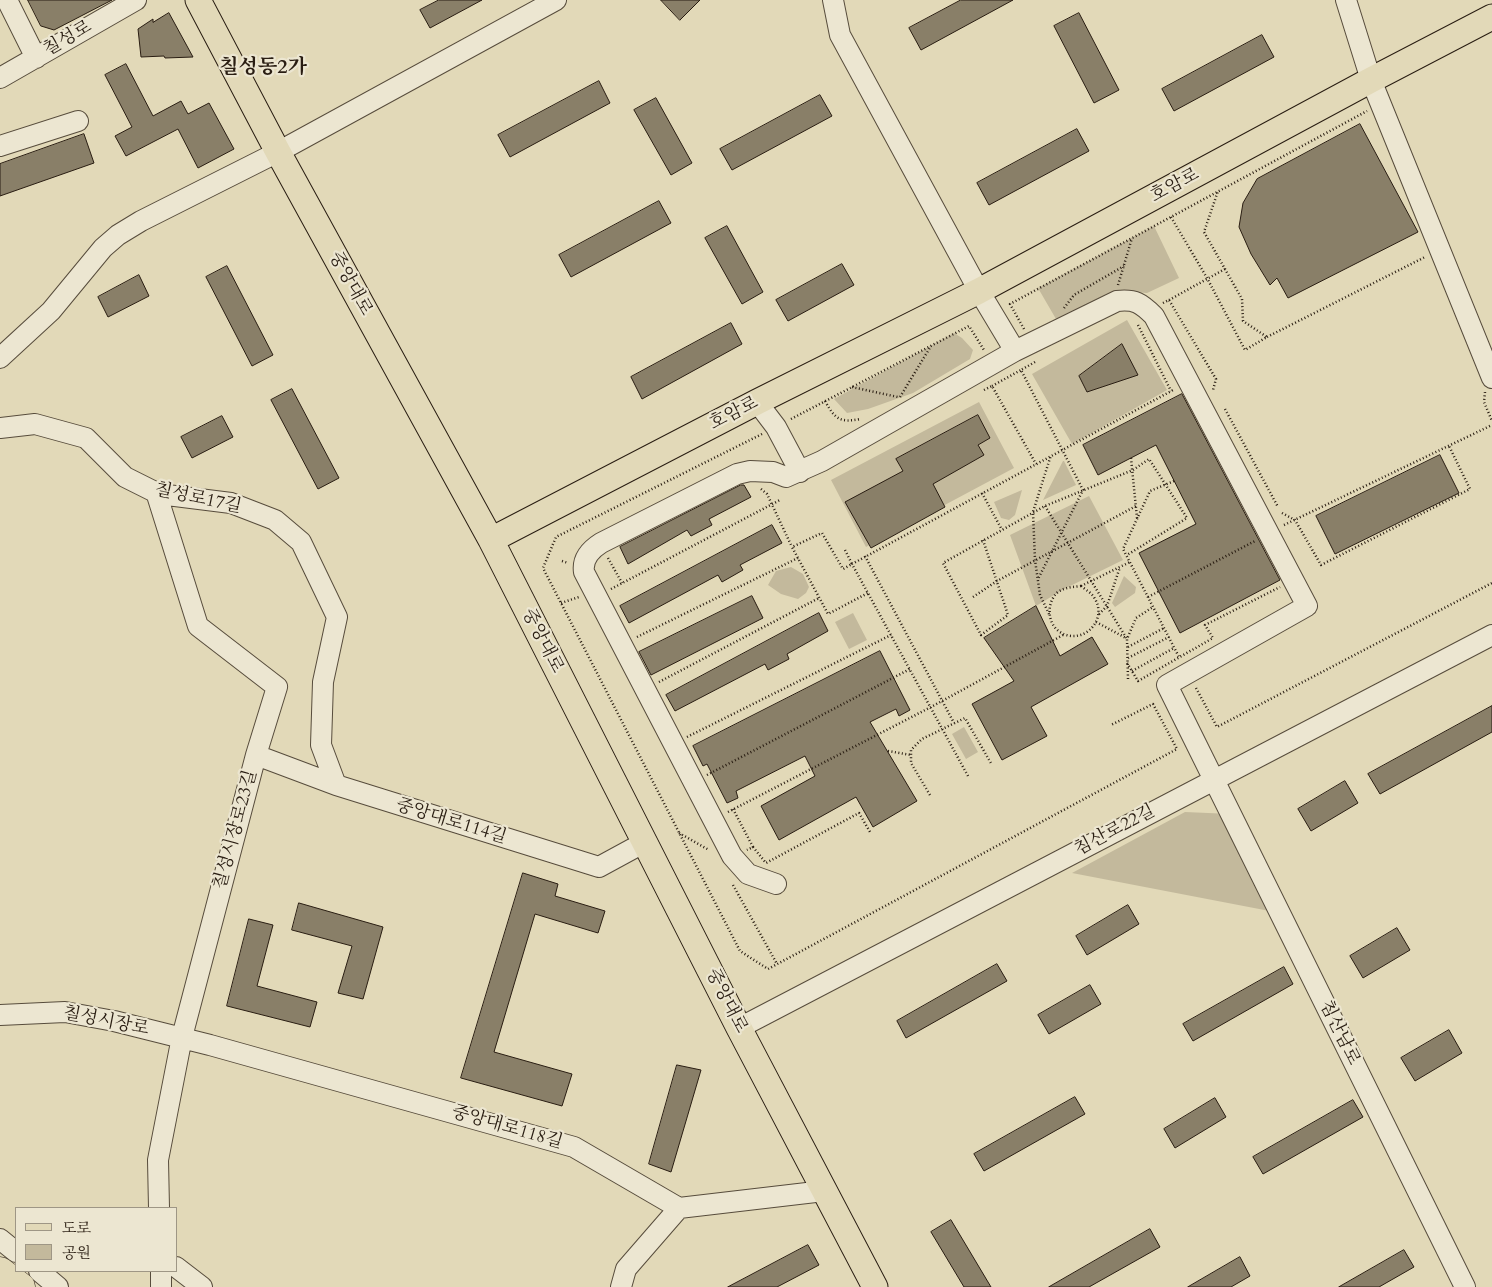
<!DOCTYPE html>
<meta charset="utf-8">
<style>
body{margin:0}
#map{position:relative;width:1492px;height:1287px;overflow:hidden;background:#e2d9b8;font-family:Cardo,"Noto Serif KR",serif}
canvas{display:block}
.legend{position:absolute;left:15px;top:1207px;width:162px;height:65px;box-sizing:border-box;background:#ece6d1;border:1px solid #9e9685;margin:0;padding:6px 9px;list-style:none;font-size:15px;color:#291d12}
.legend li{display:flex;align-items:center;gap:10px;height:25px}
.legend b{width:25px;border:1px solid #9e9685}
</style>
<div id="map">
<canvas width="1492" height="1287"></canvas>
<ul class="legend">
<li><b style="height:6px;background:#e2d9b8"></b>도로</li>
<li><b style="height:14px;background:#c3b99c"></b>공원</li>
</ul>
</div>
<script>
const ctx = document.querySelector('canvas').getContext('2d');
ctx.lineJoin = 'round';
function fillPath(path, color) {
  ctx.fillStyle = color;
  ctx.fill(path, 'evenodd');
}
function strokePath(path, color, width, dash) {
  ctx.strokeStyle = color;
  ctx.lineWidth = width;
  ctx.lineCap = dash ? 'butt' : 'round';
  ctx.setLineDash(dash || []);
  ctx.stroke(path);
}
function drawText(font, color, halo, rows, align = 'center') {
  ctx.font = font + ' Cardo,"Noto Serif KR",serif';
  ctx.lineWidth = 4.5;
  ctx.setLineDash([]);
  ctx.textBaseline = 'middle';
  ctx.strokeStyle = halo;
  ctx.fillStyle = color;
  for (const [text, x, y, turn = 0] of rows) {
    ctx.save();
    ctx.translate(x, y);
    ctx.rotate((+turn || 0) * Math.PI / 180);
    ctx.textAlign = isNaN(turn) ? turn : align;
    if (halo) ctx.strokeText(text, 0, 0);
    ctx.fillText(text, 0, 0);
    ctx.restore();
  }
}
fillPath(new Path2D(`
 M 1154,226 L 1179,278 L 1147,293 L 1117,291 L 1056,319 L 1038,288 Z
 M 1127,320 L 1167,390 L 1072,444 L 1032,374 Z
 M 954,333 L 962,338 L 973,350 L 970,359 L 913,393 L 868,409 L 847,413 L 834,399 Z
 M 979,402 L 1014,468 L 866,547 L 831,480 Z
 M 1064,461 L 1076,485 L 1043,500 L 1063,461 Z
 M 1022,490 L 1015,515 L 1009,520 L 1001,518 L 994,502 Z
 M 1089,496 L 1123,560 L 1064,589 L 1036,606 L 1010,535 Z
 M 791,567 L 803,574 L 809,587 L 806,593 L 798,599 L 781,594 L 768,585 L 776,571 Z
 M 1124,576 L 1136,587 L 1135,593 L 1115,607 L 1112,603 Z
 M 853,613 L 867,640 L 849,649 L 835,622 Z
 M 964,727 L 978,752 L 966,759 L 952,734 Z
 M 1185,812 L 1231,814 L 1280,913 L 1072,873 Z`), '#c3b99c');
const building = new Path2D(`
 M 28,0 L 112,0 L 54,30 L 41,26 Z
 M 439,0 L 482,0 L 430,28 L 420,10 Z
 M 661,0 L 700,0 L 680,20 Z
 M 961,0 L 1013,0 L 921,50 L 909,28 Z
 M 169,13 L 193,57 L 165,58 L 164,56 L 141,57 L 138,29 L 153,19 L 153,22 Z
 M 1079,13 L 1119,90 L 1094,103 L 1054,26 Z
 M 1262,35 L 1274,57 L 1174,111 L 1162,89 Z
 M 126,64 L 153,116 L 181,101 L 188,114 L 209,103 L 234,149 L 198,168 L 178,129 L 126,156 L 115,136 L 132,127 L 105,75 Z
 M 599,81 L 610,103 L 510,157 L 498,135 Z
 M 820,95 L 832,116 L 732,170 L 720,149 Z
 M 656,98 L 692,163 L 671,175 L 634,110 Z
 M 1360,124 L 1418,232 L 1288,298 L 1277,278 L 1270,285 L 1251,254 L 1239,227 L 1243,203 L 1257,179 Z
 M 1077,129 L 1089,151 L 989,205 L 977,183 Z
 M 84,134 L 94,163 L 0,196 L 0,164 Z
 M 659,201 L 671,223 L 571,277 L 559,255 Z
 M 727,226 L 763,292 L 742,304 L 705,238 Z
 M 842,264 L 854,285 L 788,321 L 776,300 Z
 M 227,266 L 273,355 L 252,366 L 206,277 Z
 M 139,275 L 149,296 L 108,317 L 98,297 Z
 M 731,323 L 742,344 L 642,399 L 631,377 Z
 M 1122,344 L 1138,375 L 1087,392 L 1079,376 Z
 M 292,389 L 339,478 L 318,489 L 271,400 Z
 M 1182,394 L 1280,580 L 1180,633 L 1139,553 L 1196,524 L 1156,445 L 1098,475 L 1083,445 Z
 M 978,415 L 990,438 L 978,445 L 984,455 L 933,484 L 945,507 L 871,548 L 845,502 L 903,471 L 896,459 Z
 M 222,416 L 233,437 L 192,458 L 181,437 Z
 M 1440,455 L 1459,493 L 1335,554 L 1316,516 Z
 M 741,485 L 744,485 L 751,497 L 709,519 L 712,525 L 691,536 L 687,530 L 628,564 L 620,547 Z
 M 772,525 L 782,543 L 740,565 L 743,570 L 722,582 L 718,575 L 629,623 L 620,606 Z
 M 752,596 L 763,618 L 651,675 L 639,652 Z
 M 1036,606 L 1060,656 L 1092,637 L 1108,664 L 1031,707 L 1047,736 L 1002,760 L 972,704 L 1014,681 L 984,638 Z
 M 819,613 L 828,631 L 787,654 L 789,659 L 768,670 L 765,664 L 675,711 L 666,695 Z
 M 880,651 L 910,710 L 899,716 L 896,709 L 870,722 L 917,801 L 873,827 L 856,797 L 779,840 L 761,806 L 815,776 L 805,756 L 736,791 L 738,798 L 727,803 L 707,764 L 703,766 L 693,746 Z
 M 1492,706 L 1492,732 L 1380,794 L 1368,774 Z
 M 1345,781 L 1358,803 L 1311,831 L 1298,809 Z
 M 523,873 L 558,884 L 555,896 L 605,911 L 598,933 L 535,914 L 494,1052 L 572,1074 L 562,1106 L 461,1078 Z
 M 299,903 L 383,927 L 363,999 L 338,993 L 352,946 L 292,930 Z
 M 1128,905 L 1139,924 L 1087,955 L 1076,936 Z
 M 249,919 L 273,925 L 257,986 L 317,1002 L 310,1027 L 227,1006 Z
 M 1397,928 L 1410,950 L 1363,978 L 1350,956 Z
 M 997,964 L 1007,981 L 906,1038 L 897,1021 Z
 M 1284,967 L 1293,984 L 1193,1041 L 1183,1024 Z
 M 1090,985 L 1101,1004 L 1049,1034 L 1038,1015 Z
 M 1449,1030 L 1462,1053 L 1415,1081 L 1401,1058 Z
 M 677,1065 L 701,1070 L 671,1172 L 649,1164 Z
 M 1075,1097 L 1085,1114 L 984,1171 L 974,1154 Z
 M 1215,1098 L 1226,1117 L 1175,1148 L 1164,1129 Z
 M 1353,1100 L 1363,1117 L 1263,1174 L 1253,1157 Z
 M 951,1220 L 991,1287 L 964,1287 L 931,1232 Z
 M 1150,1229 L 1160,1247 L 1089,1287 L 1049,1287 Z
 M 808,1245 L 819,1265 L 777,1287 L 728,1287 Z
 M 1404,1250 L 1414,1267 L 1379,1287 L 1339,1287 Z
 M 1240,1257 L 1250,1276 L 1231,1287 L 1188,1287 Z`);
fillPath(building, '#897f68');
strokePath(building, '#291d12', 1);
const minor = new Path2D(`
 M 7,0 L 36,58
 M 833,0 L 840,35 L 979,291 L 1015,351 L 1117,301 C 1135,299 1141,303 1154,316 L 1307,606 L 1167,685 L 1465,1287
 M 1346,0 L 1371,80 L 1492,378
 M 0,78 L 136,0
 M 0,146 L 78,121
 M 0,358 L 51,311 L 103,248 L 118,235 L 141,221 L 278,152 L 556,0
 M 757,402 L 776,427 L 800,472
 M 0,428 L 35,424 L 86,438 L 125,477 L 159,494 L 231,503 L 275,520 L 301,542 L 337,617 L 323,682 L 321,745 L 336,785
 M 156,492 L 198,626 L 277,687 L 256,755 L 182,1037 L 158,1160 L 159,1208
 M 256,755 L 336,785 L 599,867 L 645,842
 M 776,884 L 748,874 L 732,856 L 584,572 C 582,559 590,550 601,543 L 737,474 L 750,471 L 773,472 L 786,477 L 822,461 L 1015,351
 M 0,1015 L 65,1012 L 114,1021 L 210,1045 L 574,1147 L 679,1208 L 824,1191
 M 739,1028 L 1492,635
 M 0,1239 L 16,1252
 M 176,1267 L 202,1287
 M 39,1271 L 58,1287
 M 161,1271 L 161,1287
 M 621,1287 L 626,1269 L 679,1208`);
const major = new Path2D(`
 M 198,0 L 278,152 L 491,540 L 739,1028 L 875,1287
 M 491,540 L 757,402 L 979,291 L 1371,80 L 1492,17`);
const highway = new Path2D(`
 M 0,1271 L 21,1287`);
strokePath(minor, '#574c3c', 22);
strokePath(major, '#291d12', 27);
strokePath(highway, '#291d12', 29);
strokePath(new Path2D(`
 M 1171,217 L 1207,278 L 1245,350 L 1267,337 L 1243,321 L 1242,299 L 1204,232 L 1218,191
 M 1118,285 L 1132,238
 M 1169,300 L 1225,269
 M 1163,303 L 1169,300 L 1216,379 L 1213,390
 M 1064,308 L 1074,295 L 1124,266
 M 1138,325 L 1171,391
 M 1024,329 L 1010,304 L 1367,111
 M 1267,337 L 1425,257
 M 1035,362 L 1021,370 L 1083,490 L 1038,579
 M 992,386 L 1021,370
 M 852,387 L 898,397
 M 984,390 L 992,386 L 1036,464
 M 1485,392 L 1484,402 L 1492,421
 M 900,397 L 931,346
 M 825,401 C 835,419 840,423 860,419
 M 1225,409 L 1278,507
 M 791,419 L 969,326 L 984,350
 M 762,434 L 556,537 L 543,568 L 740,951 L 768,969 L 1177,749 L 1153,704 L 1111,725
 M 1131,458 L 1137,518
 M 1174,481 L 1150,491 L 1123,549 L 1179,657
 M 761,489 L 767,494 L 792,547
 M 982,493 L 1002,530
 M 1045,506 L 1127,639
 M 1282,513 L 1295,520 L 1321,565 L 1470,489 L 1449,446
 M 1284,525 L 1492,425
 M 983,540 L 1008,615 L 981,635 L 943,563 L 1045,506 L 1133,470 L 1149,459 L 1187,518 L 1127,555
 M 845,550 L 852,564 L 843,569 L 822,533 L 792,547 L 828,614 L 868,593
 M 865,556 L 954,723
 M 608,558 L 622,583
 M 562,561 L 568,563
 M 1081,586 C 1086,590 1092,593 1095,599 C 1108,621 1082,646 1060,632 C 1047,624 1046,602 1058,592 C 1065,587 1073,587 1081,586 Z
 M 1081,586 L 1130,562
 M 611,589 L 780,500
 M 973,597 L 997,581 L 1136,506
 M 1148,597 L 1255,541
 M 561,603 L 579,597
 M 1049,614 L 1040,595 L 1035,560 L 1033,512 L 1051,455
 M 1099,614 L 1107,606 L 1120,567
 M 1096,622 L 1126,638
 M 637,637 L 798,558
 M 1128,647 L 1164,628
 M 1128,658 L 1169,637
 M 1127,663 L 1138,681 L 1213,638 L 1205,625 L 1280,587
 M 1132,671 L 1174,648
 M 1128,679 L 1127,639 L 1136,618 L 1153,607
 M 659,682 L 819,598
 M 1196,688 L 1217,727 L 1492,583
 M 687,737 L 891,635
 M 888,751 L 911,755
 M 707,775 L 910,669
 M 968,776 L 852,564 L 1175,389
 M 930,795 L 911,763 L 911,750 L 922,739 L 965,718 L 992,765
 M 733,809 L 753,847 L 747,850
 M 728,812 L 931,707 L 1065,634
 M 679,833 L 709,850
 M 753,847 L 766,863 L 859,813 L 870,832
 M 733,885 L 777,964`), '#291d12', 2.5, [1, 2.5]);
strokePath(minor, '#ece6d1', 20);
strokePath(major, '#e2d9b8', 25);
strokePath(highway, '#e2d9b8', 28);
drawText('18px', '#291d12', '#ece6d1', [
 ["칠성로",68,39,-30],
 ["호암로",1175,186,-28],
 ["중앙대로",350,284,61],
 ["호암로",734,414,-27],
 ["칠성로17길",198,499,12],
 ["중앙대로",542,641,63],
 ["중앙대로114길",451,822,17],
 ["칠성시장로23길",236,830,-75],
 ["침산로22길",1115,831,-28],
 ["중앙대로",726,1001,63],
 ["칠성시장로",106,1022,11],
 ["침산남로",1339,1033,64],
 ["중앙대로118길",507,1128,16]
]);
drawText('bold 20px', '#291d12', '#ece6d1', [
 ["칠성동2가",263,68]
]);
</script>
